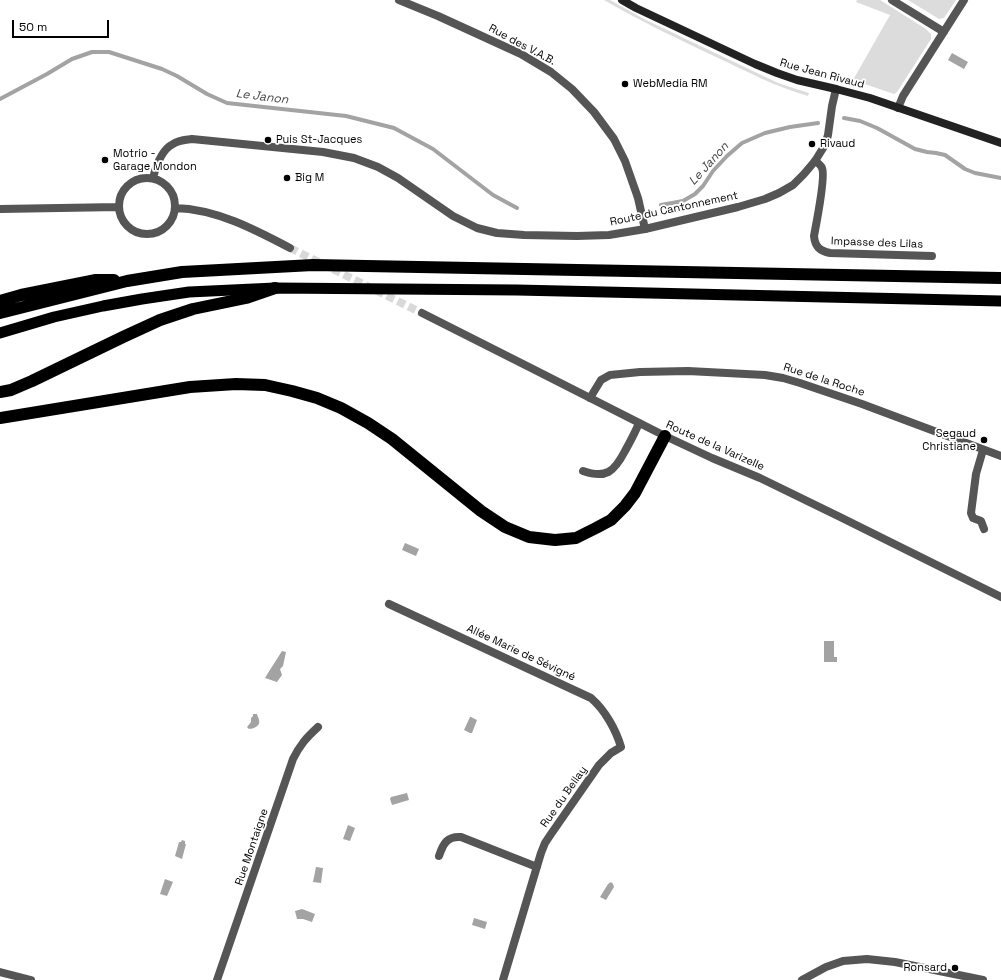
<!DOCTYPE html>
<meta charset="utf-8">
<style>
body{margin:0}
#map{position:relative;width:1001px;height:980px;overflow:hidden;background:#fff;font-family:"Space Grotesk",sans-serif}
canvas{display:block}
.scale{position:absolute;left:12px;top:20px;width:97px;height:18px;box-sizing:border-box;border:2px solid #000;border-top:0;padding-left:5px;font-size:12px;line-height:14px;white-space:nowrap;color:#000;-webkit-text-stroke:3px #fff;paint-order:stroke}
</style>
<div id="map">
<canvas width="1001" height="980"></canvas>
<div class="scale">50 m</div>
</div>
<script>
const ctx = document.querySelector('canvas').getContext('2d');
ctx.lineJoin = 'round';
function fillPath(path, color) {
  ctx.fillStyle = color;
  ctx.fill(path, 'evenodd');
}
function strokePath(path, color, width, dash) {
  ctx.strokeStyle = color;
  ctx.lineWidth = width;
  ctx.lineCap = dash ? 'butt' : 'round';
  ctx.setLineDash(dash || []);
  ctx.stroke(path);
}
function drawText(font, color, halo, rows, align = 'center') {
  ctx.font = font + ' "Space Grotesk",sans-serif';
  ctx.lineWidth = 3.5;
  ctx.setLineDash([]);
  ctx.textBaseline = 'middle';
  ctx.strokeStyle = halo;
  ctx.fillStyle = color;
  for (const [text, x, y, turn = 0] of rows) {
    ctx.save();
    ctx.translate(x, y);
    ctx.rotate((+turn || 0) * Math.PI / 180);
    ctx.textAlign = isNaN(turn) ? turn : align;
    if (halo) ctx.strokeText(text, 0, 0);
    ctx.fillText(text, 0, 0);
    ctx.restore();
  }
}
fillPath(new Path2D(`
 M 604,0 L 610,0 L 644,19 L 778,83 L 809,93 L 808,96 C 776,87 746,71 716,57 C 678,39 640,21 604,0 Z
 M 857,0 L 880,0 L 926,29 L 931,34 L 931,39 L 899,89 L 897,92 L 894,94 L 853,80 L 890,15 L 856,2 Z
 M 908,0 L 956,0 L 944,18 L 939,19 Z`), '#dcdcdc');
fillPath(new Path2D(`
 M 952,53 L 968,62 L 964,69 L 948,60 Z
 M 405,543 L 419,549 L 416,556 L 402,550 Z
 M 824,641 L 834,641 L 834,657 L 837,657 L 837,662 L 824,662 Z
 M 282,651 L 286,652 L 283,666 L 280,669 L 282,675 L 277,682 L 265,678 L 268,673 Z
 M 253,714 L 257,714 C 257,716 259,718 259,720 C 261,726 253,729 249,729 L 247,727 L 251,722 L 251,718 L 253,716 Z
 M 470,717 L 471,717 L 477,720 L 472,733 L 470,733 L 464,730 Z
 M 407,793 L 409,800 L 392,805 L 390,799 L 391,797 Z
 M 348,825 L 355,828 L 350,841 L 343,839 Z
 M 182,840 L 185,841 L 185,844 L 186,844 L 182,859 L 175,856 L 179,842 L 181,842 Z
 M 316,867 L 323,868 L 321,883 L 313,882 Z
 M 165,879 L 173,882 L 167,896 L 160,894 Z
 M 611,882 L 613,884 L 614,887 L 606,900 L 600,897 L 608,884 Z
 M 302,909 L 315,914 L 312,922 L 303,919 L 297,919 L 295,911 Z
 M 474,918 L 487,922 L 485,929 L 472,925 Z`), '#a3a3a3');
strokePath(new Path2D(`
 M 0,99 L 47,74 L 72,59 L 92,52 L 109,52 L 162,69 L 177,76 L 207,94 L 227,103 L 346,116 L 394,128 L 433,149 L 493,195 L 517,208
 M 844,118 L 860,121 L 877,128 L 915,149 L 927,152 L 936,153 L 945,155 L 965,169 L 975,173 L 1001,178
 M 661,205 L 683,201 L 695,194 L 703,186 L 713,171 L 727,156 L 742,143 L 765,133 L 790,127 L 818,123`), '#a3a3a3', 4);
strokePath(new Path2D(`
 M 290,248 L 422,313`), '#d9d9d9', 8, [8, 4]);
strokePath(new Path2D(`
 M 399,0 L 438,16 L 521,54 L 551,72 L 572,89 L 594,112 L 614,139 L 625,161 L 638,198 L 645,229
 M 892,0 L 944,32
 M 898,108 L 903,96 L 964,0
 M 815,161 C 818,163 821,165 822,168 C 826,176 816,225 814,236 C 815,247 820,251 830,253 L 932,256
 M 590,398 L 601,380 L 610,375 L 640,372 L 688,371 L 765,375 L 783,378 L 800,383 L 862,404 L 1001,456
 M 983,450 L 976,474 L 971,513 L 973,518 L 981,521 L 984,529
 M 583,471 C 606,479 614,472 625,451 C 630,442 635,433 639,423
 M 389,604 L 591,698 C 605,710 616,730 621,747 L 611,753 L 599,765 L 551,834 L 545,843 L 541,853 L 503,980
 M 439,856 C 443,844 447,836 461,837 L 537,867
 M 0,972 L 31,980
 M 217,980 L 293,759 C 300,745 306,738 318,727
 M 802,980 L 826,967 L 843,961 L 867,959 L 895,962 L 983,980`), '#555', 8);
strokePath(new Path2D(`
 M119 206a28 28 0 1 1 56 0a28 28 0 1 1-56 0Z
 M 153,178 C 156,166 161,150 173,144 C 179,140 186,140 192,139 L 323,152 L 354,158 L 378,167 L 398,178 L 453,216 L 477,228 L 497,233 L 524,235 L 577,236 L 609,235 L 645,229 L 738,207 L 765,199 L 779,193 L 793,185 L 804,174 L 815,161 L 825,145 L 828,135 L 832,106 L 836,89
 M 175,208 C 216,209 254,229 290,248
 M 0,209 L 119,207
 M 422,313 L 531,368 L 665,436 L 712,458 L 760,478 L 840,517 L 1001,597`), '#555', 8);
strokePath(new Path2D(`
 M 622,0 L 636,8 L 755,64 L 777,73 L 797,80 L 836,89 L 870,98 L 1001,143`), '#222', 8);
strokePath(new Path2D(`
 M 0,333 L 54,317 L 103,306 L 142,299 L 189,292 L 275,288 L 517,290 L 1001,301`), '#000', 11);
strokePath(new Path2D(`
 M 0,301 L 21,295 L 96,280 L 114,280
 M 0,313 L 127,281 L 182,272 L 313,265 L 1001,278
 M 0,392 L 11,390 L 32,381 L 123,337 L 160,320 L 193,309 L 246,298 L 275,288
 M 0,418 L 190,387 L 236,384 L 265,385 L 292,391 L 317,398 L 341,408 L 368,423 L 392,439 L 481,511 L 505,527 L 529,537 L 555,540 L 576,538 L 596,528 L 611,520 L 625,506 L 635,493 L 665,436`), '#000', 12);
for (const [x, y, r, color] of [
 [625,84,4,"#000"],
 [268,140,4,"#000"],
 [812,144,4,"#000"],
 [105,160,4,"#000"],
 [287,178,4,"#000"],
 [984,440,4,"#000"],
 [955,968,4,"#000"]
]) {
  const dot = new Path2D();
  dot.arc(x, y, r, 0, 2 * Math.PI);
  ctx.fillStyle = color;
  ctx.fill(dot);
  strokePath(dot, '#fff', 1.5);
}
drawText('11px', '#000', '#fff', [
 ["Rue des V.A.B.",522,45,28],
 ["Rue Jean Rivaud",822,74,15],
 ["Route du Cantonnement",674,209,-12],
 ["Impasse des Lilas",877,243,2],
 ["Rue de la Roche",824,380,18],
 ["Route de la Varizelle",715,446,24],
 ["Allée Marie de Sévigné",521,653,25],
 ["Rue du Bellay",564,797,-55],
 ["Rue Montaigne",252,847,-71]
]);
drawText('11px', '#000', '#fff', [
 ["WebMedia RM",633,84],
 ["Puis St-Jacques",276,140],
 ["Rivaud",820,144],
 ["Motrio -",113,154],
 ["Garage Mondon",113,167],
 ["Big M",295,178],
 ["Segaud",976,434,"right"],
 ["Christiane",976,447,"right"],
 ["Ronsard",947,968,"right"]
], 'left');
drawText('italic 12px', '#444', '#fff', [
 ["Le Janon",262,97,7],
 ["Le Janon",709,164,-48]
]);
</script>
